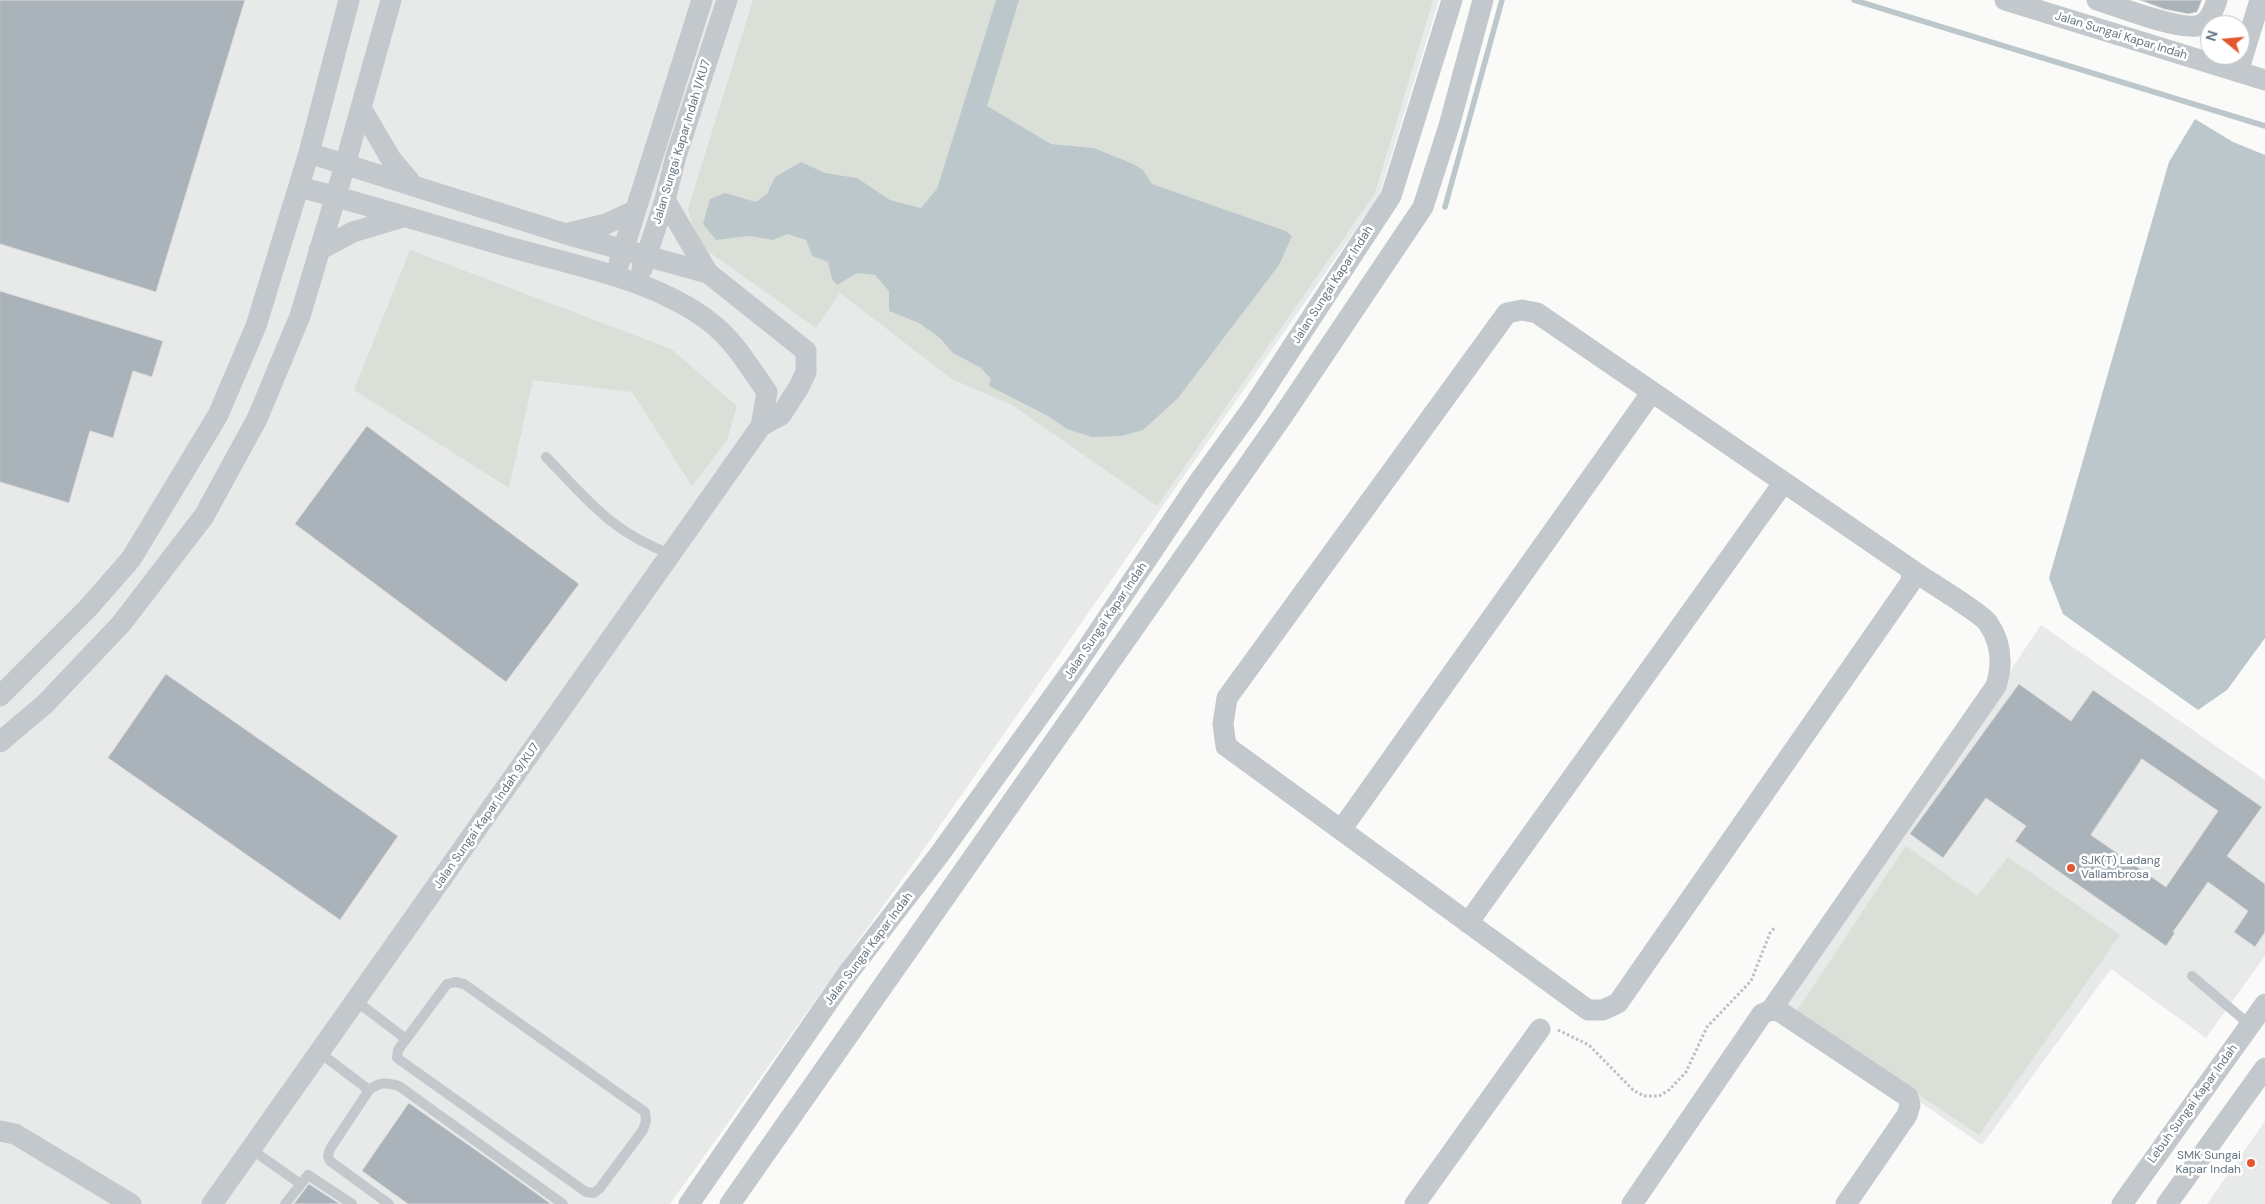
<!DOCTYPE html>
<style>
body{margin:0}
#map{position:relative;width:2265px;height:1204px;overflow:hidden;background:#fafaf8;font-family:"DM Sans",sans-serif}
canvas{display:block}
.north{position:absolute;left:2200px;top:15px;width:50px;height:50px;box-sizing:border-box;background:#fff;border:1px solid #c1c8cd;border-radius:50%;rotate:287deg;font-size:14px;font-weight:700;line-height:20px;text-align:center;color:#657683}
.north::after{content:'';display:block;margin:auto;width:18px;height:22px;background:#e4572e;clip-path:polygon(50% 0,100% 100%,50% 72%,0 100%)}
</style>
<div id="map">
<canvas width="2265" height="1204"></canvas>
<div class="north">N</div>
</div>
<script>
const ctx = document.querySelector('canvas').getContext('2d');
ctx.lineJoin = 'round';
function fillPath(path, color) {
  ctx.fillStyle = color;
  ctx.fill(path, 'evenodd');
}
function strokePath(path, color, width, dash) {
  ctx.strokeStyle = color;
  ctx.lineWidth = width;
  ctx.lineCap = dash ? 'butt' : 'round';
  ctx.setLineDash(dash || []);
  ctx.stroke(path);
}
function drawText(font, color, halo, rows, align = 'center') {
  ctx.font = font + ' "DM Sans",sans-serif';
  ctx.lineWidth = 5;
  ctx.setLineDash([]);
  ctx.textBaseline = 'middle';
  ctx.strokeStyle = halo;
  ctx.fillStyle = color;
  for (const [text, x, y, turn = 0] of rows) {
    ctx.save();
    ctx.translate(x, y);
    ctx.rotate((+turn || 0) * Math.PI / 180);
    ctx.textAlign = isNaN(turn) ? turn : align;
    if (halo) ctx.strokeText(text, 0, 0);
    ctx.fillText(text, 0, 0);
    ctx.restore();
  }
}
fillPath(new Path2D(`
 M 0,0 L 1439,0 L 1379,196 L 916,860 L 670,1204 L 0,1204 Z
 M 2041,625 L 2265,780 L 2265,956 L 2206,1038 L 2111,969 L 1982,1145 L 1783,1007 Z
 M 2265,1121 L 2265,1204 L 2207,1204 Z`), '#e8e9e9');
fillPath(new Path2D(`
 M 753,0 L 996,0 L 937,190 L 921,208 L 890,200 L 857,178 L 825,173 L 801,162 L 775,177 L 767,194 L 756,202 L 725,193 L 716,240 L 749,236 L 773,240 L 787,234 L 806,240 L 812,256 L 828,262 L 832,279 L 857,273 L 875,275 L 889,291 L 889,311 L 919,323 L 940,338 L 953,353 L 981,368 L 991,379 L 989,386 L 1048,416 L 1067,429 L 1092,437 L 1122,436 L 1143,430 L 1292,236 L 1286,231 L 1152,184 L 1143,170 L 1094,148 L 1051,144 L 986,106 L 1019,0 L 1433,0 L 1375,193 L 1157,506 L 1012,405 L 952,379 L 840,293 L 816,328 L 698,244 L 688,209 Z
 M 410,250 L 671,349 L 737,406 L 727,440 L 692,486 L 632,392 L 533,380 L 509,488 L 354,390 Z
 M 1906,846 L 1977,896 L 2008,857 L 2120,935 L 1979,1135 L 1796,1012 Z`), '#dadfd7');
fillPath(new Path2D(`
 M 996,0 L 1019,0 L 987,106 L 1051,144 L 1094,148 L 1133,164 L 1143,170 L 1152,184 L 1286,231 L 1292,236 L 1279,265 L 1178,398 L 1143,430 L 1122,436 L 1092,437 L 1067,429 L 1048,416 L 989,386 L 991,379 L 981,368 L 953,353 L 940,338 L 919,323 L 889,311 L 889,291 L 875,275 L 857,273 L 837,285 L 832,279 L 828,262 L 812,256 L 806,240 L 787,234 L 773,240 L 749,236 L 716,240 L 703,224 L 710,199 L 725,193 L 756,202 L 767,194 L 775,177 L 801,162 L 825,173 L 857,178 L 890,200 L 921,208 L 937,189 Z
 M 2195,119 L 2233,142 L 2265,155 L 2265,638 L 2227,690 L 2198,710 L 2063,614 L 2049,578 L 2169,162 Z`), '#bbc7cb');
strokePath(new Path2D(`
 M 1854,0 L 2265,126
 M 1445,207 L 1502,0`), '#bbc7cb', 5.5);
const building = new Path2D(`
 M 0,0 L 245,0 L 156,292 L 0,244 Z
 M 2140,0 L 2202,0 L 2197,12 L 2188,14 L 2164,9 Z
 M 0,291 L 163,341 L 152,377 L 133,371 L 113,438 L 90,431 L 69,503 L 0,482 Z
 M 367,426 L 579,584 L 506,682 L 295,524 Z
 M 166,674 L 398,836 L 340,920 L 108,758 Z
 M 2019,684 L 2071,721 L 2093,690 L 2262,807 L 2227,856 L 2265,884 L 2265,932 L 2255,947 L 2234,932 L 2248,911 L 2208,882 L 2173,932 L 2175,933 L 2166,946 L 2015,841 L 2026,826 L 1986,798 L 1943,858 L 1910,834 ZM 2142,759 L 2218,811 L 2166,887 L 2091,835 Z
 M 409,1103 L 497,1165 L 551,1204 L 408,1204 L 362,1171 Z
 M 309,1184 L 340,1204 L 294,1204 Z`);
fillPath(building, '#aab3b9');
strokePath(building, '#dcdcda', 1);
strokePath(new Path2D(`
 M 1558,1030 L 1589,1045 L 1633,1090 L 1644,1096 L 1659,1096 L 1669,1090 L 1686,1072 L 1707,1027 L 1751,981 L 1770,933 L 1775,927`), '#bbbfc2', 3, [2.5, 2.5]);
strokePath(new Path2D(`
 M 546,457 C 588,500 612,533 671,554
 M 2192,976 L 2250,1025
 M 455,982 L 464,984 L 645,1112 L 646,1121 L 643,1130 L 600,1188 L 594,1193 L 586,1192 L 397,1058 L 398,1050 L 447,984 Z
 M 356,1001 L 406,1039
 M 319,1052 L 369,1090 L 330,1149 L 328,1156 L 330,1161 L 389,1204
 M 369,1090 C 380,1082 386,1082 399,1086 L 563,1204
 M 251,1149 L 299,1183
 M 285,1204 L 308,1175 L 352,1204`), '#c3c8cc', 10);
strokePath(new Path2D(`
 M 2005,0 L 2265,80
 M 2097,0 C 2119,7 2175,29 2196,26 C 2209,24 2213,11 2217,0
 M 2238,72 L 2260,0
 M 361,108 L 391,159 L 412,184
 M 299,187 C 370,205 439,227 509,247 C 576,266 654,279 710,322 C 734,340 750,368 767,392 L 761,426
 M 665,200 L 708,273
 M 569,233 L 606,224 L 634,211
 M 319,250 L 353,232 L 403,217
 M 619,263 L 702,0
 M 642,269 L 665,200 L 676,156 L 727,0
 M 1522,310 L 1537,313 L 1912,570 L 1911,582 L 1618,1003 L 1603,1010 L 1588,1010 L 1226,746 L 1223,724 L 1227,698 L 1507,313 Z
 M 0,696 L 88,608 L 131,559 L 218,415 L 256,326 L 309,153 L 349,0
 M 0,742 L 45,704 L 121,624 L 204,516 L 257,419 L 300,316 L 345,165 L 391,0
 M 1341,830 L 1652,392
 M 1468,923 L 1784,482
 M 1771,1010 L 1996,686 C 2003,664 2001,642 1988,623 C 1981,613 1926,580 1912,570
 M 0,1131 L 15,1134 L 131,1204
 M 212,1204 L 761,426 L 781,415 L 799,387 L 806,372 L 806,351 L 708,273 L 566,234 L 309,153
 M 689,1204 L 848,973 L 939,855 L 1078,662 L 1198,483 L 1251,410 L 1391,196 L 1452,0
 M 730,1204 L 1284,414 L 1423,207 L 1449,126 L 1483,0
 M 1415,1204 L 1540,1029
 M 1632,1204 L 1762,1014 L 1771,1010 L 1779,1011 L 1908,1097 L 1910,1105 L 1907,1115 L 1846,1204
 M 2122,1204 L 2265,1004
 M 2167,1204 L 2265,1068`), '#c3c8cc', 21);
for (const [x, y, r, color] of [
 [2071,868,5,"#e4572e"],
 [2251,1163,5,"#e4572e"]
]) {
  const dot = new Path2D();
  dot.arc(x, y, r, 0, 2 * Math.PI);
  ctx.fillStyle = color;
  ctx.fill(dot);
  strokePath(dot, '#fff', 2);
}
drawText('12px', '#657683', '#fff', [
 ["Jalan Sungai Kapar Indah",2121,36,17],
 ["Jalan Sungai Kapar Indah 1/KU7",682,142,-73],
 ["Jalan Sungai Kapar Indah",1333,285,-57],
 ["Jalan Sungai Kapar Indah",1106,621,-56],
 ["Jalan Sungai Kapar Indah 9/KU7",487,816,-55],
 ["Jalan Sungai Kapar Indah",869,949,-53],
 ["Lebuh Sungai Kapar Indah",2193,1104,-54]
]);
drawText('12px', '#657683', '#fff', [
 ["SJK(T) Ladang",2081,861],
 ["Vallambrosa",2081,875],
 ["SMK Sungai",2241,1156,"right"],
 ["Kapar Indah",2241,1170,"right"]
], 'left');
</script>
